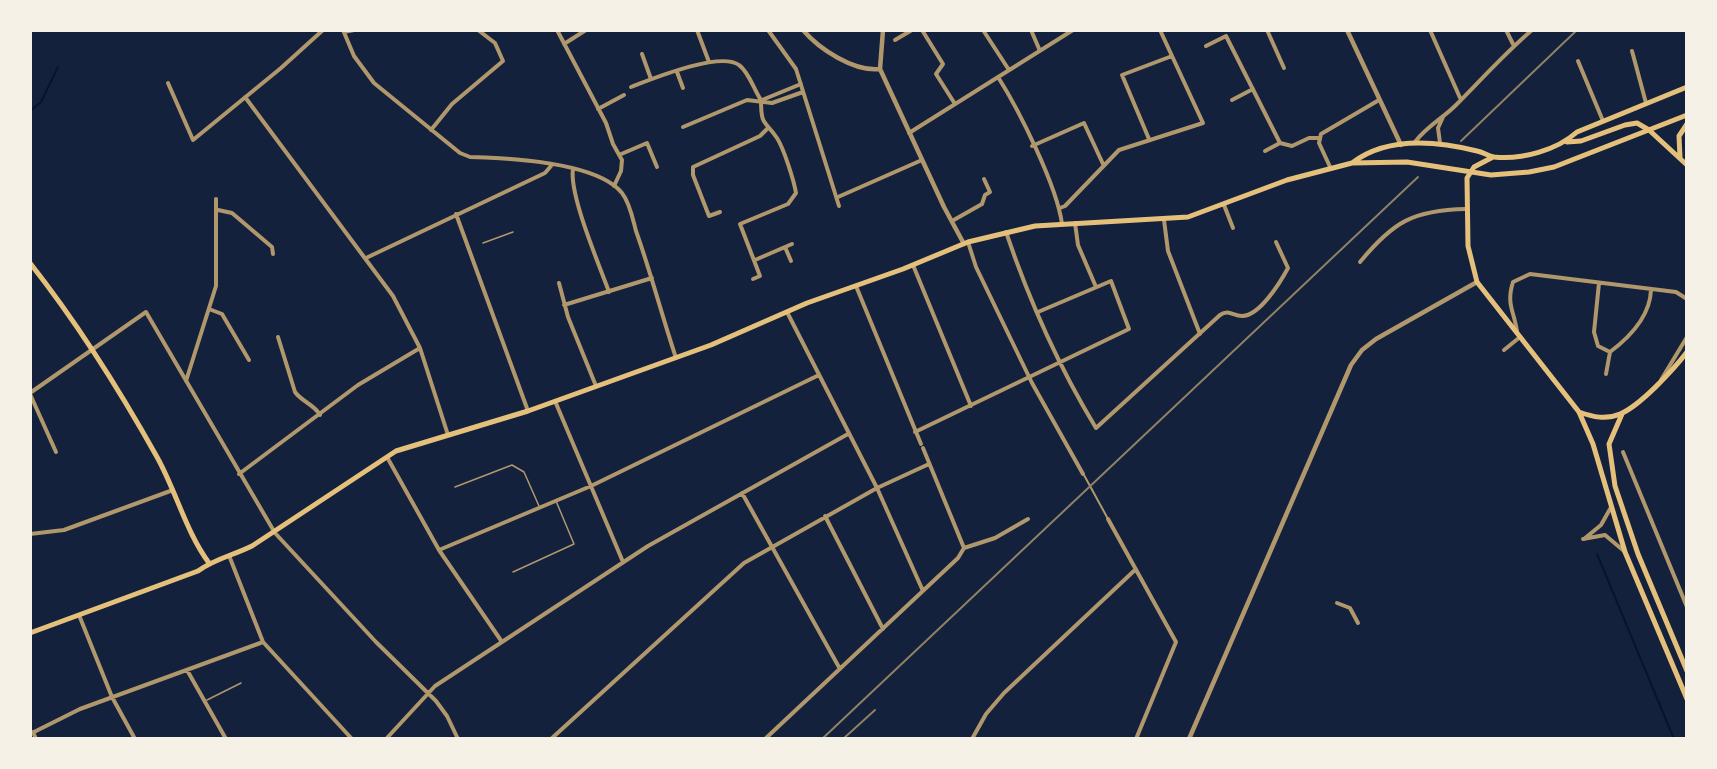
<!DOCTYPE html>
<style>
body{margin:0}
#map{position:relative;width:1717px;height:769px;overflow:hidden;background:#14213d;font-family:"IBM Plex Serif",serif}
canvas{display:block}
.frame{position:absolute;inset:0;border:32px solid #f6f1e7;pointer-events:none}
</style>
<div id="map">
<canvas width="1717" height="769"></canvas>
<div class="frame"></div>
</div>
<script>
const ctx = document.querySelector('canvas').getContext('2d');
ctx.lineJoin = 'round';
function strokePath(path, color, width, dash) {
  ctx.strokeStyle = color;
  ctx.lineWidth = width;
  ctx.lineCap = dash ? 'butt' : 'round';
  ctx.setLineDash(dash || []);
  ctx.stroke(path);
}
strokePath(new Path2D(`
 M 30,111 L 41,102 L 58,67
 M 1597,554 L 1674,739`), '#0b132b', 2);
strokePath(new Path2D(`
 M 483,243 L 513,232
 M 455,487 L 512,465 L 524,472 L 539,506
 M 513,572 L 574,544 L 556,501
 M 207,700 L 241,683`), '#b1986c', 1.5);
strokePath(new Path2D(`
 M 1084,475 L 1108,519`), '#b1986c', 2);
strokePath(new Path2D(`
 M 343,30 L 354,56 L 374,83 L 460,153 L 470,157 C 508,158 597,162 622,193 C 630,203 633,220 636,231 C 651,273 662,316 676,358
 M 557,30 L 606,123 L 613,144 L 622,160 L 621,171 L 614,186
 M 697,30 L 709,62
 M 768,30 L 796,69 L 839,206
 M 922,30 L 943,64 L 936,74 L 955,104
 M 983,30 L 1009,70
 M 1031,30 L 1040,51
 M 1267,30 L 1284,68
 M 1430,30 L 1461,100
 M 1506,30 L 1514,46
 M 344,32 L 354,30
 M 895,40 L 912,30
 M 564,44 L 586,30
 M 1206,46 L 1226,36 L 1280,143 L 1292,146 L 1309,138 L 1319,138
 M 1632,51 L 1646,103
 M 642,54 L 651,79
 M 1578,61 L 1603,121
 M 677,72 L 683,88
 M 998,77 C 1019,110 1057,186 1062,224
 M 168,83 L 193,140 L 281,68 L 323,30
 M 631,87 C 652,79 720,51 739,65 C 749,72 754,90 761,100
 M 245,97 L 393,296 L 420,348 L 448,435
 M 762,100 L 801,84
 M 1232,100 L 1253,89
 M 598,109 L 624,95
 M 683,127 L 747,100 L 772,103 L 803,92
 M 431,130 L 452,104 L 503,61 L 495,43 L 478,30
 M 909,133 L 1073,30
 M 1149,139 L 1122,75 L 1172,56
 M 1415,142 C 1427,126 1442,119 1456,105 C 1481,80 1504,54 1532,30
 M 1440,143 L 1438,128 L 1443,117
 M 1032,146 L 1084,123 L 1103,164
 M 1265,151 L 1280,143
 M 619,155 L 647,143 L 657,167
 M 573,169 C 569,195 599,264 609,292
 M 1331,169 L 1319,143 L 1321,134 L 1379,100
 M 838,197 L 922,160
 M 1224,205 L 1233,228
 M 1060,208 L 1065,206 L 1119,150 L 1203,123 L 1160,30
 M 218,210 L 232,213 L 272,247 L 273,254
 M 720,212 L 709,216 L 693,175 L 693,167 L 760,136 L 767,129
 M 456,214 L 528,411
 M 1164,220 L 1168,251 L 1200,334
 M 952,221 L 982,204 L 985,195 L 990,192 L 984,179
 M 1075,223 L 1078,245 L 1096,287
 M 1006,232 C 1029,300 1059,367 1096,428 L 1220,315 C 1229,309 1233,316 1242,316 C 1260,316 1281,281 1288,268 L 1276,242
 M 968,242 L 976,267 L 1032,383 L 1083,474
 M 785,247 L 792,244
 M 366,258 L 545,173 L 551,166
 M 755,260 L 785,247 L 791,261
 M 1360,262 C 1393,222 1413,210 1466,209
 M 913,265 L 971,406
 M 753,279 L 760,276 L 740,224 L 788,204 L 796,193 C 794,181 784,149 777,138 C 765,120 761,127 761,100
 M 559,283 L 568,317 L 596,386
 M 1599,283 L 1594,332 L 1598,346 L 1610,352 C 1630,337 1650,317 1651,290
 M 856,286 L 921,444
 M 564,305 L 652,278
 M 209,309 L 222,314 L 249,360
 M 787,312 L 877,488 L 923,591
 M 1517,331 C 1514,311 1506,304 1513,282 L 1530,274 L 1676,292 L 1687,299
 M 278,337 L 295,392 C 302,402 314,404 320,415
 M 1504,350 L 1520,337
 M 1606,374 L 1610,352
 M 1661,380 L 1687,337
 M 186,381 L 216,286 L 216,199
 M 30,393 L 146,312 L 275,533 L 376,642 L 436,701 L 447,716 L 458,739
 M 30,394 L 56,452
 M 555,401 L 623,562
 M 915,432 L 1129,329 L 1111,281 L 1038,312
 M 923,448 L 964,548
 M 1623,452 L 1687,607
 M 387,457 L 439,550 L 502,642
 M 239,474 L 358,385 L 420,348
 M 742,493 L 840,669
 M 825,516 L 883,629
 M 1108,519 L 1176,642 L 1136,739
 M 30,534 L 64,530 L 173,490
 M 1583,539 L 1605,535 L 1624,551
 M 1584,539 L 1601,525 L 1610,509
 M 964,548 L 995,538 L 1028,519
 M 439,550 L 591,486 L 819,375
 M 230,558 L 263,642 L 352,739
 M 1337,603 L 1350,608 L 1358,623
 M 79,615 L 112,697 L 135,739
 M 187,670 L 226,739
 M 33,732 L 36,739
 M 30,734 L 80,709 L 263,642
 M 386,739 L 435,686 L 648,546 L 848,434
 M 551,739 L 744,563 L 877,488 L 929,464
 M 765,739 L 958,558 L 964,548
 M 972,739 L 986,714 L 1004,693 L 1136,569`), '#b1986c', 4);
strokePath(new Path2D(`
 M 803,30 C 819,49 854,72 880,69 L 944,207 L 964,244
 M 1347,30 L 1401,145
 M 880,69 L 883,30
 M 1189,739 L 1351,365 L 1362,350 L 1376,339 L 1477,282`), '#b1986c', 4.5);
strokePath(new Path2D(`
 M 1567,142 L 1581,141 L 1625,125 L 1637,123 L 1649,130 L 1687,165
 M 1493,157 L 1474,167 L 1467,178 L 1468,246 L 1477,282 L 1579,412 L 1593,444 L 1625,552 L 1687,699
 M 1680,157 L 1679,136 L 1687,124
 M 1352,163 C 1387,136 1437,141 1477,151 C 1483,152 1488,156 1494,157 C 1522,160 1557,150 1577,132 L 1687,87
 M 30,263 C 78,324 119,389 157,457 C 176,491 186,532 209,563
 M 1579,412 C 1593,417 1606,420 1620,414 C 1640,406 1674,369 1687,352
 M 1622,414 L 1609,444 L 1615,486 L 1638,554 L 1687,671
 M 30,633 L 198,571 C 214,559 234,555 252,546 L 396,451 L 528,411 L 711,345 L 807,303 L 903,269 L 968,242 L 1035,226 L 1188,217 L 1287,180 L 1352,163 L 1407,162 L 1491,175 L 1529,172 L 1554,167 L 1687,115`), '#e5c07b', 5);
strokePath(new Path2D(`
 M 1461,141 L 1577,30
 M 822,739 L 1418,177
 M 843,739 L 875,710`), '#918062', 2);
</script>
